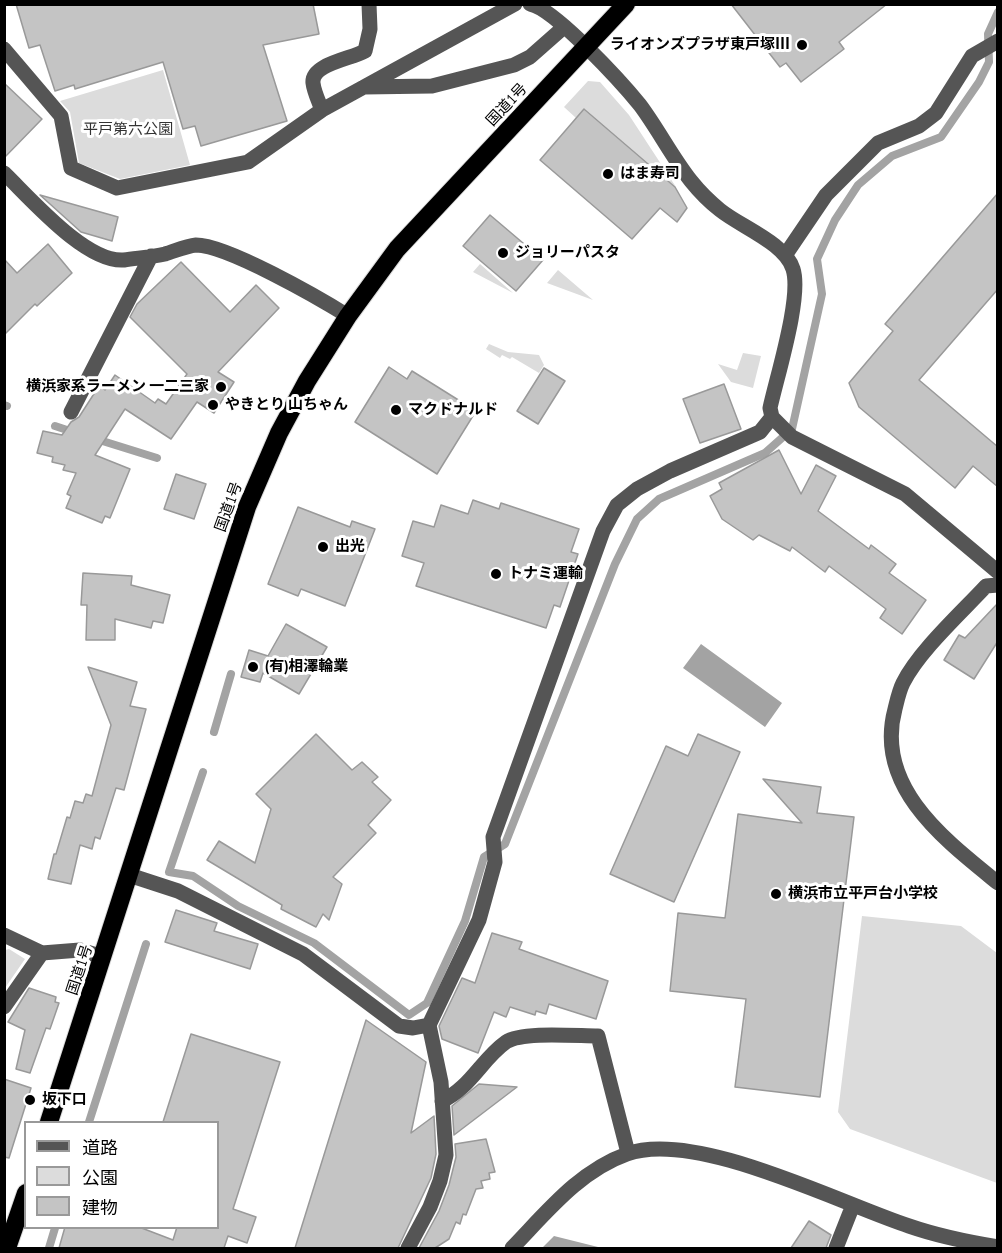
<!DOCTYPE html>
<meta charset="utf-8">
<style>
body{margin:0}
#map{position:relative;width:1002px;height:1253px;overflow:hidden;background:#fff;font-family:"PT Sans Narrow","Noto Sans JP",sans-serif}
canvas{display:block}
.frame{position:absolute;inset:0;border:6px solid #000;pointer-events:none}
.legend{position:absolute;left:24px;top:1121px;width:195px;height:108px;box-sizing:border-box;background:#fff;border:2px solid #999;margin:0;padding:8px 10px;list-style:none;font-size:18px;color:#000}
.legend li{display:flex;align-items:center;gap:12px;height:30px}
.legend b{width:30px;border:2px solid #999}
</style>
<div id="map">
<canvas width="1002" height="1253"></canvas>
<div class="frame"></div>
<ul class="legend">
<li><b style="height:8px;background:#555"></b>道路</li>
<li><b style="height:16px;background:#dcdcdc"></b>公園</li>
<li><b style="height:16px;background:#c4c4c4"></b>建物</li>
</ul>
</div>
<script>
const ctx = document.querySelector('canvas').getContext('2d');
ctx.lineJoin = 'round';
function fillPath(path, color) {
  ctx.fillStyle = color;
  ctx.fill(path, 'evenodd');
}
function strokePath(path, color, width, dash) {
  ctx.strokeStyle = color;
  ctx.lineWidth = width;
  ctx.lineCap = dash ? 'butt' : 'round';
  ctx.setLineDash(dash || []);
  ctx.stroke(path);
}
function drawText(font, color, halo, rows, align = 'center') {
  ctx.font = font + ' "PT Sans Narrow","Noto Sans JP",sans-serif';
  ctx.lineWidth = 6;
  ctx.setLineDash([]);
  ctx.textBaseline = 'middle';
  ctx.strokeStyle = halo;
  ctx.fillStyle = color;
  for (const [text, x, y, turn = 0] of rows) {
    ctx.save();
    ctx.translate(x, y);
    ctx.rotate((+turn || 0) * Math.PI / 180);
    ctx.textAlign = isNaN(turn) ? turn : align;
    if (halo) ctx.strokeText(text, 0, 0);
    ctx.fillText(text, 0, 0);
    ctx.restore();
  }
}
fillPath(new Path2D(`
 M 163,70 L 190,165 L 120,179 L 79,163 L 70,112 L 60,101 Z
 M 588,81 L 600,82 L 629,115 L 676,187 L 585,109 L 576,118 L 564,107 Z
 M 480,264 L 513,293 L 473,272 Z
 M 558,270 L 593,300 L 547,283 Z
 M 489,344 L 508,352 L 539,355 L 544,365 L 539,373 L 512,357 L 510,359 L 502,355 L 500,358 L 486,349 Z
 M 743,353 L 761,356 L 753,388 L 731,382 L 718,364 L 737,370 Z
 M 862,916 L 961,926 L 997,953 L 997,1183 L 850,1129 L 838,1112 Z
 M 9,949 L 25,959 L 5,988 L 5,950 Z`), '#dcdcdc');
fillPath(new Path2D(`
 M 701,644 L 782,703 L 765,727 L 683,668 Z
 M 554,1236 L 602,1248 L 542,1248 Z`), '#a3a3a3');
strokePath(new Path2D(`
 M 4,405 L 7,406
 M 55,426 L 73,432
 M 96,439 L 157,458
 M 214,732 L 231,674
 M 203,772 L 169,872 L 193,876 L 238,906 L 314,943 L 409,1015 L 427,1003 L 465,921 L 484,857 L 505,844 L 615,564 L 637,519 L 659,499 L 765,453 L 792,429 L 822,294 L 817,259 L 835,220 L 858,185 L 892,156 L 941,137 L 979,82 L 989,62 L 988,34 L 998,12
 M 89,1122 L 146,944
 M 49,1248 L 55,1228`), '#a3a3a3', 8);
const building = new Path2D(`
 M 16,4 L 313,4 L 319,34 L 263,45 L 287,121 L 201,146 L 195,126 L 183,129 L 163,62 L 75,89 L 74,85 L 55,91 L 40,45 L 29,48 Z
 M 731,4 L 887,4 L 839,42 L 844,49 L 801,82 L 786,63 L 780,67 Z
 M 4,83 L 42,119 L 4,158 Z
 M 584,109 L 675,187 L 687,208 L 677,222 L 660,208 L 632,239 L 540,160 Z
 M 998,193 L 998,289 L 919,380 L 998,447 L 998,487 L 973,466 L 955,488 L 859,407 L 849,383 L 893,331 L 885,324 Z
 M 40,195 L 118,217 L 112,241 L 81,232 Z
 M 490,215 L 543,260 L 516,291 L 463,246 Z
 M 48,244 L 72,273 L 37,306 L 35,304 L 4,335 L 4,259 L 17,273 Z
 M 181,262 L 230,312 L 256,285 L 279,308 L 218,372 L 234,382 L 214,413 L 197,402 L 171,439 L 125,409 L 95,455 L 130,469 L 110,518 L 105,516 L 102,523 L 66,508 L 71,496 L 67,494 L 76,473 L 63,470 L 65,465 L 52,462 L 53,457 L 37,453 L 43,431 L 62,435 L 71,422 L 79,417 L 99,386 L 105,390 L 115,375 L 155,403 L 158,399 L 166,404 L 187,374 L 130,317 L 137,304 Z
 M 389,367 L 407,379 L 412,371 L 476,411 L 437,474 L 355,422 Z
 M 544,368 L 565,381 L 538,424 L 517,411 Z
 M 724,384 L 741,429 L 700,443 L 683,399 Z
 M 779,450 L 801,494 L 816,465 L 836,476 L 818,511 L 869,549 L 871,545 L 896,564 L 889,573 L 926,600 L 902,634 L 880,618 L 886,609 L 829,566 L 825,572 L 792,547 L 790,551 L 759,535 L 753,540 L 722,519 L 710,496 L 722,489 L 719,483 Z
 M 176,474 L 206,484 L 194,519 L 164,509 Z
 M 473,500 L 499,509 L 501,503 L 579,529 L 571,552 L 578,554 L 560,607 L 554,605 L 546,628 L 416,586 L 424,563 L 402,556 L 413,521 L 434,527 L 441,505 L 468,514 Z
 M 298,507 L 350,527 L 352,521 L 375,529 L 345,606 L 301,589 L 298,596 L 268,584 Z
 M 83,573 L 132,576 L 131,585 L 170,595 L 163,623 L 153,621 L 151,628 L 115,619 L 115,640 L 86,640 L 87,605 L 81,605 Z
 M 998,603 L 998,641 L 974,679 L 944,660 L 959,635 L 965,638 Z
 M 286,624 L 327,647 L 299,694 L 263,673 L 260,682 L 241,677 L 249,650 L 268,656 Z
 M 88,667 L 137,682 L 130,706 L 146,709 L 124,790 L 116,788 L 100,839 L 95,837 L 92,849 L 80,845 L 71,884 L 48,879 L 54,854 L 56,854 L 67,817 L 70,818 L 75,801 L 83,803 L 86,794 L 92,796 L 111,725 Z
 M 316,734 L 352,770 L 362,762 L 378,777 L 372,782 L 391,800 L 368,825 L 376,833 L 333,877 L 342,884 L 329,920 L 323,914 L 316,927 L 281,909 L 282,905 L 207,860 L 219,841 L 255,863 L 271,809 L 256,794 Z
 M 698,734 L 740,752 L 674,902 L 610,874 L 666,746 L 688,756 Z
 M 763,779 L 821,787 L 817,813 L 854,817 L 820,1097 L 735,1087 L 746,999 L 670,991 L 678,913 L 725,918 L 738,814 L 802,823 Z
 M 176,910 L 217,923 L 214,931 L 258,944 L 250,969 L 165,942 Z
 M 492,933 L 522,942 L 519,949 L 608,981 L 596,1019 L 549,1004 L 546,1014 L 536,1011 L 535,1015 L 510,1007 L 506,1017 L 494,1012 L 478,1053 L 442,1039 L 439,1026 L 462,978 L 475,983 Z
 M 29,988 L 56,997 L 55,1002 L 59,1003 L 50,1029 L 46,1028 L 30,1073 L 16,1069 L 25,1030 L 8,1022 Z
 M 366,1020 L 426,1062 L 411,1133 L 434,1116 L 436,1154 L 431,1178 L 398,1248 L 295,1248 Z
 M 191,1034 L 280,1062 L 233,1209 L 256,1217 L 247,1243 L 228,1236 L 224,1248 L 59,1248 L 65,1227 L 139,1227 L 173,1240 L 177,1227 L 218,1227 L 218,1122 L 163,1122 Z
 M 4,1079 L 31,1088 L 9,1158 L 4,1157 Z
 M 479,1084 L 517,1087 L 454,1135 L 452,1106 Z
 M 486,1139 L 495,1172 L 489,1173 L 490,1179 L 481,1181 L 483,1188 L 476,1189 L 466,1215 L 463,1214 L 460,1224 L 456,1222 L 449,1239 L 435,1248 L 419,1248 L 439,1211 L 449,1185 L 456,1157 L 455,1144 Z
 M 809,1221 L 831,1235 L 826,1248 L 791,1248 Z`);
fillPath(building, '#c4c4c4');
strokePath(building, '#999', 1.5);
const highway = new Path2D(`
 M 49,1122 L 247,507 L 279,433 L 307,381 L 348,316 L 397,249 L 626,4
 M 7,1248 L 26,1193`);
strokePath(highway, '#dbdbdb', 20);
strokePath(new Path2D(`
 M 530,4 C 554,8 623,84 640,105 C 658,129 672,157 691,181 C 699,191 710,202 720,210 C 741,227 785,243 793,269 C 802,297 777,376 770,408 L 772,417 L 792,437 L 905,494 L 998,572
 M 4,49 L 61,116 L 71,168 L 117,188 L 248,162 L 322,110 L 515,4
 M 364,87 L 432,86 L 514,65 L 530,57 L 564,27
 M 322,110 C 319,102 314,92 313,83 C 311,64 351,59 365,51 L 370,29 L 369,4
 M 4,173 C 31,199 86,263 124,260 C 137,258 152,257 165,254 C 175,251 186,246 196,245 C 227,245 319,298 348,316
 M 786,254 L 826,195 L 878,143 L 919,126 L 936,113 L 972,56 L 998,41
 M 71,412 L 151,256
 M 998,585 L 986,586 C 961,613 919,651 903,683 C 899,691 897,701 895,709 C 874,787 945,840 998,883
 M 129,875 L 178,891 L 303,954 L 399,1026 L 413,1028 L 429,1025
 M 4,935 L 42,953 L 80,950 L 103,957
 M 4,1007 L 42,953
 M 442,1101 C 470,1088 482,1059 506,1042 C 522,1031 577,1036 598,1036 L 628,1153
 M 408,1248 L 430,1207 L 440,1181 L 446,1155 L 441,1082 L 429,1025 L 479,920 L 495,862 L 493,837 L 603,531 L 617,505 L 637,489 L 670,471 L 760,432 L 772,417
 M 512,1248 C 546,1213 579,1171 627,1154 C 695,1129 839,1203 909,1226 C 938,1236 967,1242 998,1247
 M 836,1248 L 853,1205`), '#555', 15);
strokePath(highway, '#000', 18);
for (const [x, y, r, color] of [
 [802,45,6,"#000"],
 [608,174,6,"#000"],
 [503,253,6,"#000"],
 [221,387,6,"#000"],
 [213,405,6,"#000"],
 [396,410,6,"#000"],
 [323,547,6,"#000"],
 [496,574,6,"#000"],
 [253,667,6,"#000"],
 [776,894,6,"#000"],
 [30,1100,6,"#000"]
]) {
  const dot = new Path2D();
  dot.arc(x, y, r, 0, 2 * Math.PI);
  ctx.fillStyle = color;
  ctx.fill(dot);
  strokePath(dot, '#fff', 2);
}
drawText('bold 15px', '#000', '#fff', [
 ["ライオンズプラザ東戸塚Ⅲ",790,45,"right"],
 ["はま寿司",620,174],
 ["ジョリーパスタ",515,253],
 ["横浜家系ラーメン 一二三家",209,387,"right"],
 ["やきとり 山ちゃん",225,405],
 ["マクドナルド",408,410],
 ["出光",335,547],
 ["トナミ運輸",508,574],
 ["(有)相澤輪業",265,667],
 ["横浜市立平戸台小学校",788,894],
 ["坂下口",42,1100]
], 'left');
drawText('15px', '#000', '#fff', [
 ["国道1号",507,105,-47],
 ["国道1号",229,507,-70],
 ["国道1号",80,970,-72]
]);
drawText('15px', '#333', '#fff', [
 ["平戸第六公園",128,130]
]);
</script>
